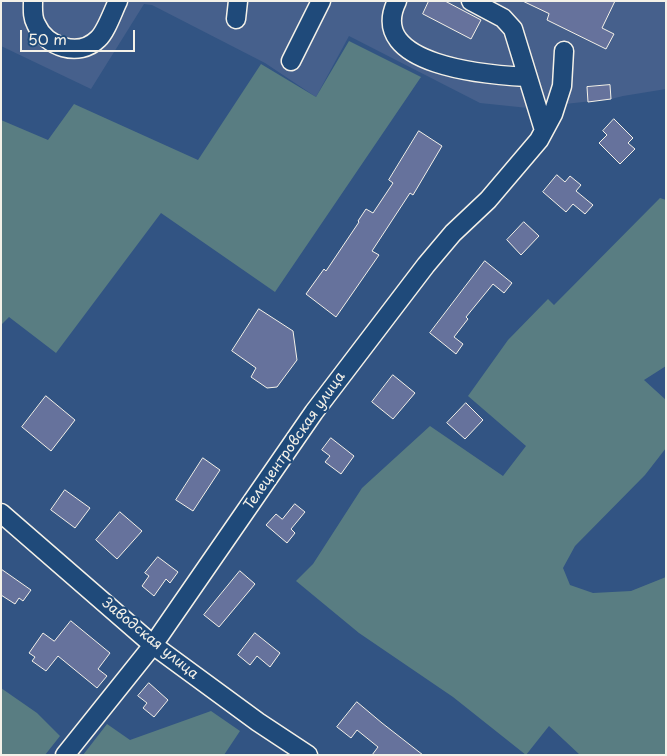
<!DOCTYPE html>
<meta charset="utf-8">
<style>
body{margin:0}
#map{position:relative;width:667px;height:756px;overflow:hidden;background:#325483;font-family:"Playpen Sans",sans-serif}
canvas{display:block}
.frame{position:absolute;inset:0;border:2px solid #f4f1e8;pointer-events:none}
.scale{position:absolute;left:20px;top:30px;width:115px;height:22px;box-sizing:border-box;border:2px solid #f4f1e8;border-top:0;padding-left:6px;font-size:15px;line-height:18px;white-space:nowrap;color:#f4f1e8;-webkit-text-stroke:4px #1f4a7a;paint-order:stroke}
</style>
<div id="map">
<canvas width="667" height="756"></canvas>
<div class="frame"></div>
<div class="scale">50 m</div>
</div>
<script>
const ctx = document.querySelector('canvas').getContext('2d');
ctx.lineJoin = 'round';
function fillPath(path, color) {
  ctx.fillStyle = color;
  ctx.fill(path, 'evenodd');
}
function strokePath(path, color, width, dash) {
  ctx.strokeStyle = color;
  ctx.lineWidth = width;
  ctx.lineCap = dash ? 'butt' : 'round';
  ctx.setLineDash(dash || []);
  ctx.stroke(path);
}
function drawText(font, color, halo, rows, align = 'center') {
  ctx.font = font + ' "Playpen Sans",sans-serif';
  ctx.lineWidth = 4.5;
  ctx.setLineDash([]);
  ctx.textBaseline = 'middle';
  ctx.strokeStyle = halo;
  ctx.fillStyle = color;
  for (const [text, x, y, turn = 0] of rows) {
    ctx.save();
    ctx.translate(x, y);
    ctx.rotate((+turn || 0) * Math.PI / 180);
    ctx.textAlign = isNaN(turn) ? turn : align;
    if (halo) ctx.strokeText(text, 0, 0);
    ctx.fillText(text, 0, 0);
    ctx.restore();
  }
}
fillPath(new Path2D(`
 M 1,1 L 666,1 L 666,89 L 623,96 L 611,99 L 528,108 L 480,103 L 349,36 L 316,97 L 265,63 L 152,5 L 144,4 L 91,89 L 1,46 Z`), '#46608c');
fillPath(new Path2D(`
 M 349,41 L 421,77 L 275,292 L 161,213 L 56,353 L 9,317 L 1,325 L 1,120 L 48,140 L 74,104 L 198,160 L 261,64 L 316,97 Z
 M 660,198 L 666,200 L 666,366 L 644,380 L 666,400 L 666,448 L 645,475 L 575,546 L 563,568 L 570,585 L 593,593 L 631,591 L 666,577 L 666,755 L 580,755 L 549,726 L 526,755 L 453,697 L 359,633 L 296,581 L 313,564 L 362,488 L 430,426 L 503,476 L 526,446 L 468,396 L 508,340 L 548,299 L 554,305 Z
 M 1,688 L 37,713 L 60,736 L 45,755 L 1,755 Z
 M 211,711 L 240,731 L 224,755 L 83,755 L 107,724 L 130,740 Z`), '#597d82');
const building = new Path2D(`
 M 429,1 L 445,1 L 481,20 L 471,39 L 423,14 Z
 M 523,1 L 615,1 L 602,28 L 614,34 L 606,49 L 547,20 L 549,14 Z
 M 610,85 L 611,99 L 588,102 L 587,87 Z
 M 614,119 L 633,138 L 628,143 L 635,149 L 620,164 L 599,143 L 607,135 L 603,131 Z
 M 419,131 L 442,146 L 413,195 L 410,193 L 372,251 L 379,255 L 336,317 L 306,294 L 324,269 L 326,271 L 359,222 L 358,221 L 366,209 L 373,213 L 393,183 L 389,180 Z
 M 557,175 L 565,182 L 570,176 L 581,185 L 576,191 L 593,205 L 585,214 L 573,204 L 566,212 L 543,192 Z
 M 524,222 L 539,236 L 521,255 L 507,240 Z
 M 485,261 L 512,283 L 504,293 L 493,284 L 466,317 L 468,319 L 454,337 L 463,344 L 456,354 L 430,333 Z
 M 259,309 L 293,331 L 297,360 L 277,387 L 267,388 L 251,377 L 256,368 L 232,351 Z
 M 393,375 L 415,393 L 393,419 L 372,402 Z
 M 46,396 L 75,420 L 51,451 L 22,427 Z
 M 466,403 L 483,420 L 465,439 L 447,423 Z
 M 331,438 L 354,456 L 341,474 L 325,462 L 330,456 L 322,450 Z
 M 203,458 L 220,470 L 193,511 L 176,500 Z
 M 65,490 L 90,508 L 75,528 L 51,510 Z
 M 295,504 L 305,512 L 291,529 L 295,533 L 287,543 L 266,525 L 276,514 L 282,519 Z
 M 120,512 L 142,531 L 117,559 L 96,540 Z
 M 158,557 L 178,572 L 170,583 L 166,579 L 154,596 L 142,586 L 149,576 L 145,573 Z
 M 1,569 L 31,590 L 23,601 L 19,598 L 15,604 L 1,595 Z
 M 240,571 L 255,584 L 219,627 L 204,615 Z
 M 71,621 L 110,653 L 98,669 L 107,676 L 97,688 L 58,656 L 46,671 L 32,661 L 35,657 L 29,653 L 43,633 L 54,641 Z
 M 255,633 L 280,653 L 270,667 L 257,656 L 250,665 L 238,655 Z
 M 149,683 L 168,700 L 154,717 L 143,708 L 147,703 L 138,696 Z
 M 357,702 L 382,723 L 423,755 L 372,755 L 378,747 L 357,730 L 351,738 L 337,727 Z`);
fillPath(building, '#66729c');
strokePath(building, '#f4f1e8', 1);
const minor = new Path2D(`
 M 33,1 C 33,9 32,17 36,24 C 46,47 79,58 98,39 C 106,32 113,11 118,1
 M 397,1 C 365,66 489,75 527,77
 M 471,1 L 503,18 L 513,29 L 544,130
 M 236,19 L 238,1
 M 291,61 L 321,1
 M 1,513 L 153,645 L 258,722 L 308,755
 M 65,755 L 153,645 L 314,412 L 426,265 L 453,233 L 488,200 L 539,140 L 553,114 L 562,86 L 564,51`);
strokePath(minor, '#f4f1e8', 21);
strokePath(minor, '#1f4a7a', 18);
drawText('14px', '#f4f1e8', '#1f4a7a', [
 ["Телецентровская улица",295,441,-55],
 ["Заводская улица",150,639,39]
]);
</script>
